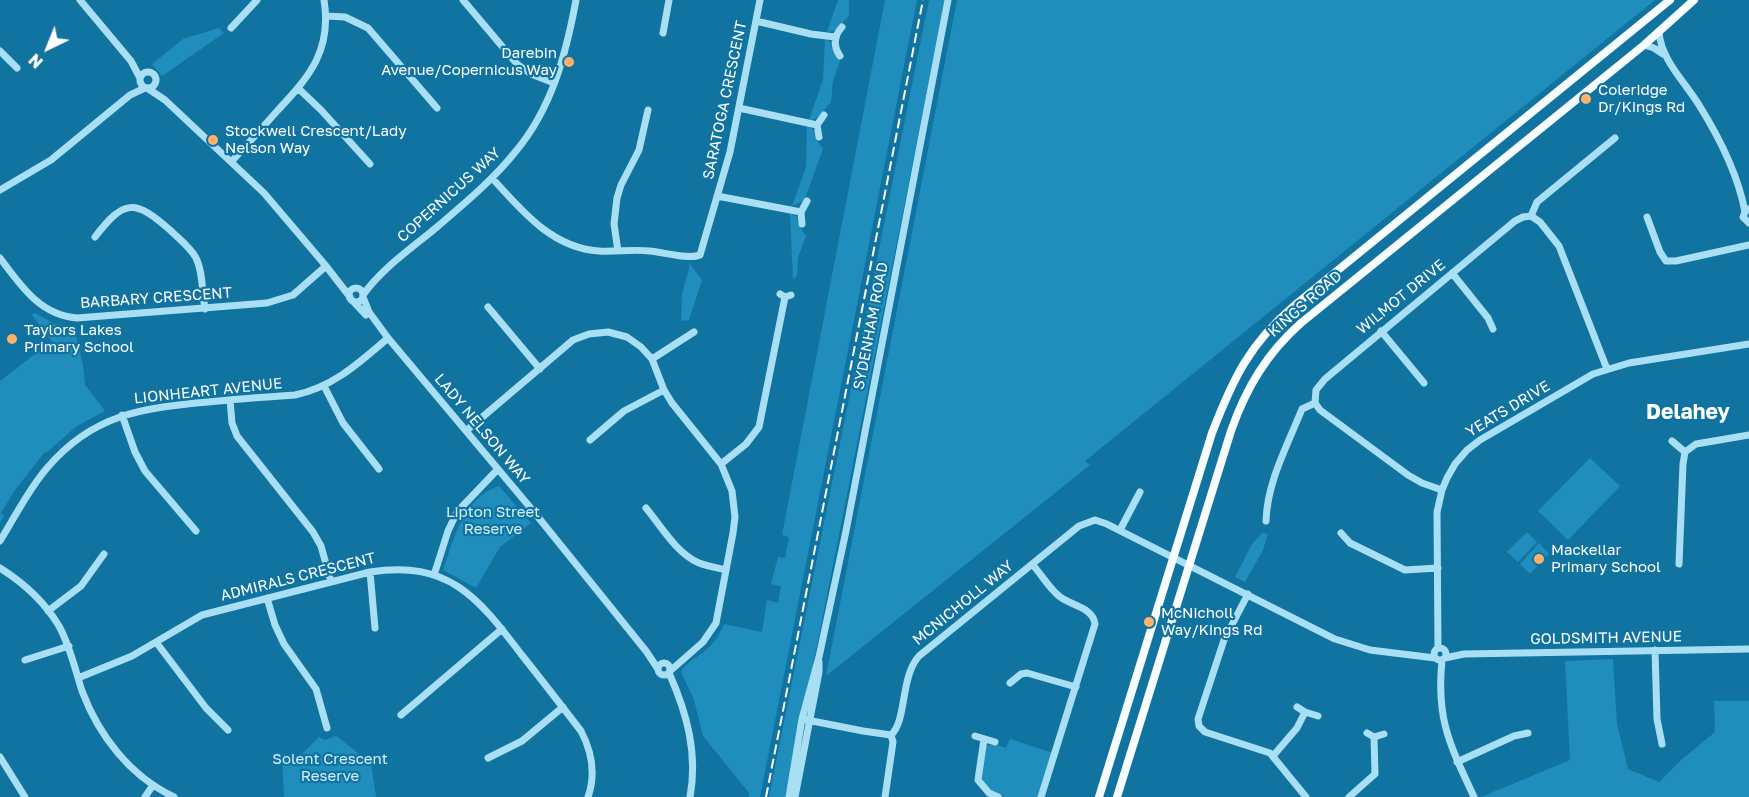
<!DOCTYPE html>
<style>
body{margin:0}
#map{position:relative;width:1749px;height:797px;overflow:hidden;background:#1173a0;font-family:"Golos Text",sans-serif}
canvas{display:block}
.north{position:absolute;left:18px;top:18px;width:60px;height:60px;-webkit-text-stroke:4px #1173a0;paint-order:stroke;rotate:223deg;font-size:16px;font-weight:700;line-height:24px;text-align:center;color:#fff}
.north::after{content:'';display:block;margin:auto;width:21px;height:27px;background:#fff;clip-path:polygon(50% 0,100% 100%,50% 72%,0 100%)}
</style>
<div id="map">
<canvas width="1749" height="797"></canvas>
<div class="north">N</div>
</div>
<script>
const ctx = document.querySelector('canvas').getContext('2d');
ctx.lineJoin = 'round';
function fillPath(path, color) {
  ctx.fillStyle = color;
  ctx.fill(path, 'evenodd');
}
function strokePath(path, color, width, dash) {
  ctx.strokeStyle = color;
  ctx.lineWidth = width;
  ctx.lineCap = dash ? 'butt' : 'round';
  ctx.setLineDash(dash || []);
  ctx.stroke(path);
}
function drawText(font, color, halo, rows, align = 'center') {
  ctx.font = font + ' "Golos Text",sans-serif';
  ctx.lineWidth = 4.5;
  ctx.setLineDash([]);
  ctx.textBaseline = 'middle';
  ctx.strokeStyle = halo;
  ctx.fillStyle = color;
  for (const [text, x, y, turn = 0] of rows) {
    ctx.save();
    ctx.translate(x, y);
    ctx.rotate((+turn || 0) * Math.PI / 180);
    ctx.textAlign = isNaN(turn) ? turn : align;
    if (halo) ctx.strokeText(text, 0, 0);
    ctx.fillText(text, 0, 0);
    ctx.restore();
  }
}
fillPath(new Path2D(`
 M 838,0 L 849,0 L 849,16 L 834,31 L 827,32 Z
 M 885,0 L 917,0 L 760,797 L 749,797 L 749,793 L 703,736 L 694,700 L 681,672 C 685,662 699,657 707,649 C 715,642 720,633 724,624 L 762,632 L 767,600 L 778,603 L 781,586 L 771,584 L 778,557 L 785,558 L 789,537 L 782,535 Z
 M 929,0 L 945,0 L 787,797 L 769,797 Z
 M 957,0 L 1655,0 L 1085,461 L 1090,465 L 826,676 Z
 M 219,28 L 224,33 L 162,76 L 152,64 L 183,39 Z
 M 825,38 L 829,41 L 834,52 L 840,61 L 833,81 L 831,102 L 818,117 L 812,120 L 809,120 L 823,80 Z
 M 807,126 L 812,128 L 816,139 L 823,149 L 804,201 L 792,206 L 806,167 Z
 M 790,213 L 797,217 L 799,226 L 806,236 L 798,257 L 797,276 L 793,279 Z
 M 689,263 L 702,280 L 689,320 L 681,321 L 682,294 L 689,269 Z
 M 35,313 L 54,324 L 74,328 L 83,365 L 85,385 L 105,411 L 77,426 L 46,453 L 45,452 L 15,490 L 1,513 L 4,516 L 0,522 L 0,381 L 52,341 L 32,315 Z
 M 1590,458 L 1620,486 L 1568,540 L 1538,511 Z
 M 499,486 L 531,523 L 500,547 L 476,588 L 443,570 C 454,539 463,498 499,486 Z
 M 1527,532 L 1537,542 L 1518,562 L 1507,552 Z
 M 1262,533 L 1268,534 L 1263,550 L 1245,582 L 1235,577 L 1252,544 Z
 M 1539,543 L 1549,554 L 1530,574 L 1520,564 Z
 M 1613,659 L 1617,724 L 1628,769 L 1659,782 L 1680,761 L 1715,732 L 1714,701 L 1749,701 L 1749,797 L 1481,797 L 1570,760 L 1565,661 Z
 M 336,736 L 371,763 L 376,797 L 284,797 L 282,755 L 283,754 L 301,755 L 319,737 L 325,740 Z
 M 1010,739 L 1053,753 L 1038,797 L 1006,797 L 993,793 L 981,779 L 986,746 L 994,744 L 1006,748 Z`), '#208ebd');
strokePath(new Path2D(`
 M 80,0 L 131,61 L 140,78
 M 463,0 L 517,64 L 531,74 L 554,83
 M 326,16 L 345,17 L 368,28 L 437,108
 M 756,21 L 811,34 L 835,37
 M 231,28 L 257,0
 M 1659,32 C 1661,60 1685,82 1699,105 C 1719,137 1738,174 1745,212
 M 663,33 L 669,0
 M 1644,45 L 1654,48 L 1663,54
 M 0,51 L 17,68
 M 840,56 C 833,46 834,36 842,27
 M140 80a8 8 0 1 1 16 0a8 8 0 1 1-16 0Z
 M 147,88 L 165,100 L 264,193 L 326,266 L 350,297
 M 299,89 L 321,110 L 370,164
 M 739,108 L 817,125
 M 819,137 L 817,125 L 824,115
 M 231,162 C 247,145 263,127 278,110 C 310,76 332,50 324,0
 M 492,178 C 522,211 552,248 599,251 C 616,252 633,249 650,251 C 663,252 689,260 700,255 L 730,152 L 760,0
 M 0,190 L 51,160 L 130,95 L 145,88
 M 717,196 L 801,212
 M 1748,209 L 1745,212 L 1743,217 L 1749,223
 M 1531,216 L 1540,222 L 1559,246 L 1607,369
 M 1647,217 L 1660,252 L 1666,261 L 1676,261 L 1749,245
 M 802,224 L 801,212 L 807,201
 M 95,237 C 124,199 135,199 170,230 C 179,239 190,247 196,258 C 203,272 202,292 205,309
 M 618,251 L 614,224 L 617,198 L 621,185 L 639,150 L 648,110
 M 0,258 C 21,286 40,315 77,318 L 267,303 L 293,295 L 326,266
 M 1452,273 L 1488,318 L 1493,329
 M349 295a7 7 0 1 1 14 0a7 7 0 1 1-14 0Z
 M 780,294 L 785,297 L 791,295
 M 363,295 C 382,268 412,248 437,227 C 465,203 493,180 516,151 C 552,108 566,54 576,0
 M 363,297 L 369,312 L 388,338 L 534,512 L 646,651 L 658,669
 M 353,301 L 366,315
 M 488,307 L 540,369
 M 1381,331 L 1424,383
 M 652,359 L 694,332
 M 324,386 L 343,423 L 379,469
 M 230,400 L 232,423 L 237,436 L 313,532 L 321,546 L 331,582
 M 1315,403 L 1320,410 L 1408,475 L 1422,483 L 1442,490
 M 122,415 L 135,452 L 145,471 L 196,531
 M 466,431 L 573,340 L 589,334 L 608,332 L 627,337 L 641,347 L 652,359 L 664,390 L 672,403 L 721,464 L 732,491 L 735,517 L 733,533 L 716,623 L 703,642 L 669,672
 M 590,440 L 624,411 L 664,390
 M 1672,441 L 1685,452
 M 721,464 L 746,444 L 759,427 L 785,297
 M 646,508 C 661,526 676,553 699,563 C 707,566 717,568 726,570
 M 1266,521 C 1267,482 1288,444 1302,409 L 1315,403 L 1316,390 L 1325,379 L 1515,221 L 1523,217 L 1531,216 L 1537,202 L 1615,138
 M 1120,530 L 1140,492
 M 1341,533 L 1350,543 L 1405,570 L 1438,568
 M 0,541 C 15,517 28,490 47,468 C 93,414 142,408 208,402 C 237,399 266,397 295,395 C 333,387 359,363 388,338
 M 1032,564 C 1041,574 1049,588 1059,596 C 1071,606 1093,607 1095,624 L 1041,797
 M 1679,564 L 1683,464 L 1685,452 L 1696,444 L 1749,435
 M 0,568 C 24,583 44,601 59,626 C 70,646 75,669 82,691 C 99,736 130,776 174,797
 M 370,572 L 375,628
 M 434,575 L 448,531 L 457,512 L 498,469
 M 1248,594 L 1224,640 L 1198,719 L 1199,726 L 1205,732 L 1270,753 L 1306,797
 M 267,598 L 275,625 L 284,644 L 316,689 L 327,728
 M 48,611 L 81,586 L 104,554
 M 156,642 L 206,708 L 228,730
 M1434 654a6 6 0 1 1 12 0a6 6 0 1 1-12 0Z
 M 1438,648 L 1437,512 L 1442,490 L 1447,478 L 1455,464 L 1467,450 L 1480,440 L 1593,374 L 1629,363 L 1749,344
 M 1655,650 L 1657,719 L 1662,744
 M 1445,658 L 1464,654 L 1749,649
 M 25,660 L 69,646
 M 1442,660 C 1436,720 1450,745 1474,797
 M658 669a6 6 0 1 1 12 0a6 6 0 1 1-12 0Z
 M 669,673 C 687,713 698,754 690,797
 M 78,678 L 132,656 L 202,615 L 370,572 C 448,560 477,596 521,654 C 541,679 561,705 581,731 C 592,752 596,774 588,797
 M 1010,683 L 1021,674 L 1027,673 L 1076,687
 M 1297,707 L 1305,712 L 1318,716
 M 401,715 L 502,629
 M 802,719 L 863,731 L 891,735 C 907,721 900,677 919,656 L 1079,526 L 1095,520 L 1107,524 L 1335,639 L 1370,650 L 1435,658
 M 1367,733 L 1374,737 L 1384,734
 M 975,736 L 995,742
 M 984,739 L 978,780 L 989,793 L 998,797
 M 1273,756 L 1297,728 L 1305,712
 M 0,757 L 25,797
 M 488,758 L 522,741 L 563,707
 M 1457,762 L 1514,736 L 1528,733
 M 145,797 L 153,785
 M 789,797 L 802,719 L 819,657 L 846,531 L 948,0
 M 795,797 L 819,672 L 819,662
 M 885,797 L 893,742 L 891,735
 M 1349,797 L 1375,774 L 1374,737`), '#a9dff5', 7);
strokePath(new Path2D(`
 M 1099,797 L 1212,433 C 1233,379 1249,344 1295,305 L 1670,0
 M 1117,797 L 1231,431 C 1246,388 1267,353 1301,323 L 1644,45 L 1694,0`), '#f7fcff', 8);
strokePath(new Path2D(`
 M 766,797 L 923,0`), '#fff', 2, [10, 4.5]);
for (const [x, y, r, color] of [
 [569,62,6,"#ffb06d"],
 [1586,99,6,"#ffb06d"],
 [213,140,6,"#ffb06d"],
 [12,339,6,"#ffb06d"],
 [1539,559,6,"#ffb06d"],
 [1149,622,6,"#ffb06d"]
]) {
  const dot = new Path2D();
  dot.arc(x, y, r, 0, 2 * Math.PI);
  ctx.fillStyle = color;
  ctx.fill(dot);
  strokePath(dot, '#1173a0', 2);
}
drawText('15px', '#fff', '#1173a0', [
 ["Darebin",557,53,"right"],
 ["Avenue/Copernicus Way",557,70,"right"],
 ["Coleridge",1598,90],
 ["Dr/Kings Rd",1598,107],
 ["Stockwell Crescent/Lady",225,131],
 ["Nelson Way",225,148],
 ["Taylors Lakes",24,330],
 ["Primary School",24,347],
 ["Mackellar",1551,550],
 ["Primary School",1551,567],
 ["McNicholl",1161,613],
 ["Way/Kings Rd",1161,630]
], 'left');
drawText('15px', '#fff', '#1173a0', [
 ["SARATOGA CRESCENT",725,100,-78],
 ["COPERNICUS WAY",449,195,-42],
 ["WILMOT DRIVE",1401,297,-39],
 ["BARBARY CRESCENT",156,298,-4],
 ["KINGS ROAD",1305,304,-41],
 ["SYDENHAM ROAD",871,326,-79],
 ["LIONHEART AVENUE",208,391,-6],
 ["YEATS DRIVE",1508,409,-31],
 ["LADY NELSON WAY",482,429,50],
 ["ADMIRALS CRESCENT",298,577,-14],
 ["MCNICHOLL WAY",963,603,-39],
 ["GOLDSMITH AVENUE",1606,638,-1]
]);
drawText('15px', '#d4f2fe', '#1173a0', [
 ["Lipton Street",493,512],
 ["Reserve",493,529],
 ["Solent Crescent",330,759],
 ["Reserve",330,776]
]);
drawText('bold 21px', '#fff', '#1173a0', [
 ["Delahey",1688,412]
]);
</script>
